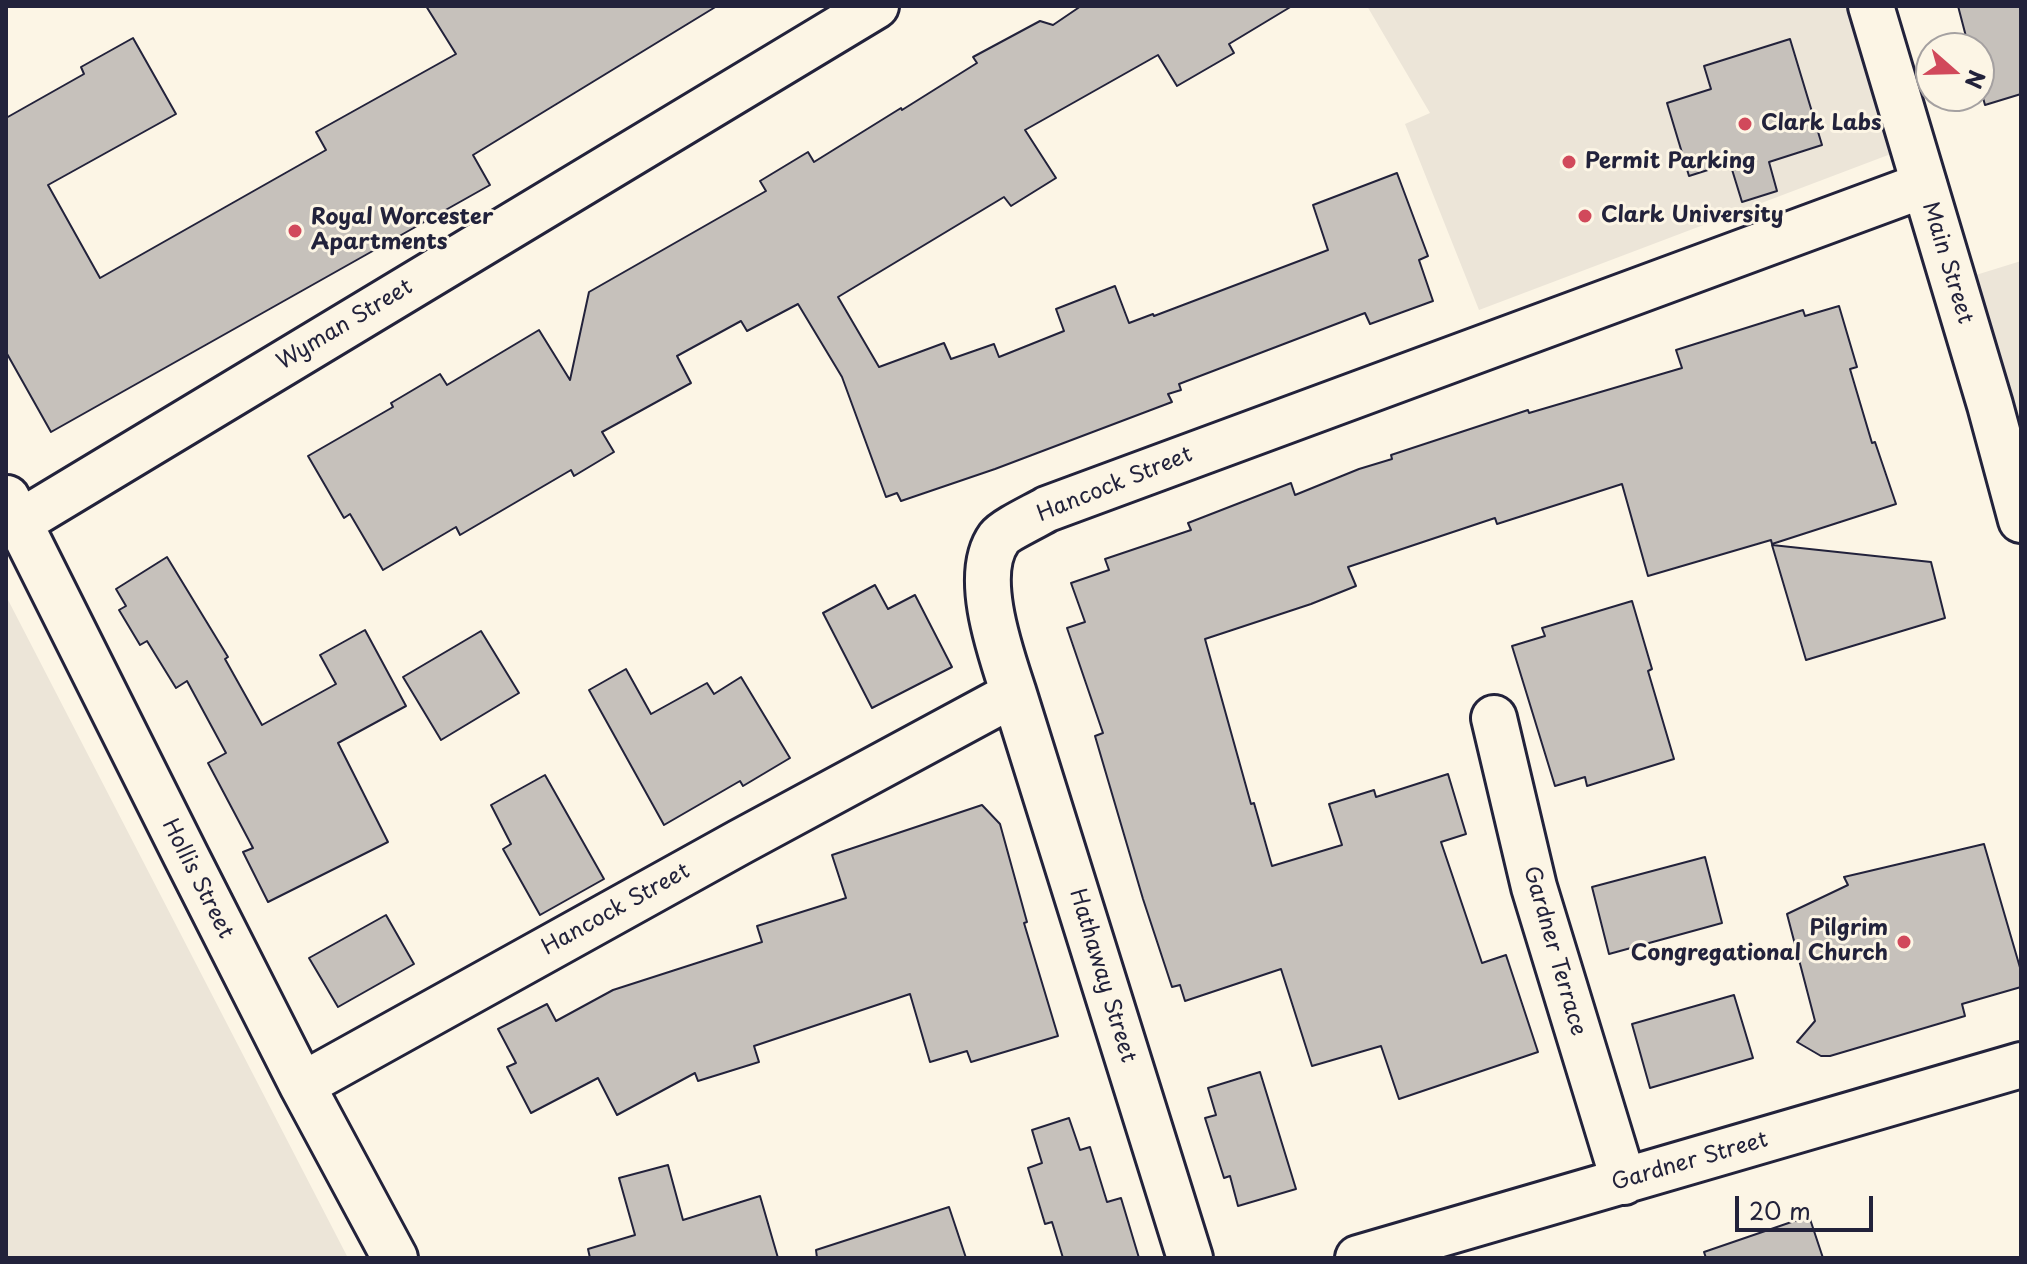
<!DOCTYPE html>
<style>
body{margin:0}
#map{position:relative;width:2027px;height:1264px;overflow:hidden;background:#fcf5e5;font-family:"Playpen Sans",sans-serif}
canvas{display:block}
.frame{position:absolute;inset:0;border:8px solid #22223b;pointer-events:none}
.north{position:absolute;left:1915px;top:32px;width:80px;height:80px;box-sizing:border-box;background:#fcf5e5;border:2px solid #a5a1a1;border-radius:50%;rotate:110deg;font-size:22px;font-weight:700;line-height:32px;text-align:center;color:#22223b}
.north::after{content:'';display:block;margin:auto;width:28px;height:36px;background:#d1495b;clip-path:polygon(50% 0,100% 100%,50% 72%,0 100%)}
.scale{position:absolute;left:1735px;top:1196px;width:138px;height:36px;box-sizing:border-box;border:4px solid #22223b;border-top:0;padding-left:10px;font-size:24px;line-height:28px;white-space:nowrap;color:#22223b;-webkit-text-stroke:6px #fcf5e5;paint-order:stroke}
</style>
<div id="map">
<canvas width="2027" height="1264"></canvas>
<div class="frame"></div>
<div class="north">N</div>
<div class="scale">20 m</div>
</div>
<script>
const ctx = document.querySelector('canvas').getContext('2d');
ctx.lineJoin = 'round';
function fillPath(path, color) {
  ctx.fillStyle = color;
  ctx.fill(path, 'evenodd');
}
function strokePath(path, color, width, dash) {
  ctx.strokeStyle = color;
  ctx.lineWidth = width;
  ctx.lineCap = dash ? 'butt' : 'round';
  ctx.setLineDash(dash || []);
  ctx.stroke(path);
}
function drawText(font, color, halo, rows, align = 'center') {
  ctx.font = font + ' "Playpen Sans",sans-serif';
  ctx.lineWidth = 6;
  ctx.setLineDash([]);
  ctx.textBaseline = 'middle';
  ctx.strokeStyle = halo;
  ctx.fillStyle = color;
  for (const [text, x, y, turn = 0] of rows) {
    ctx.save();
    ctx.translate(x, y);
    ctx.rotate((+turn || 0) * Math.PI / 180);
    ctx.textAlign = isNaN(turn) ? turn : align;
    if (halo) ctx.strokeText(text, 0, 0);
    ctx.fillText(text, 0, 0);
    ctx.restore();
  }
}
fillPath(new Path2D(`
 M 1367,6 L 1882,6 L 1963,279 L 2021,261 L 2021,431 L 1994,439 L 1904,149 L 1479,310 L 1405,124 L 1430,113 Z
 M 6,596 L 348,1258 L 6,1258 Z`), '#ece5d8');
const building = new Path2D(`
 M 426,6 L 717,6 L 473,155 L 490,185 L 51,432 L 6,352 L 6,118 L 84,74 L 81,67 L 133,38 L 176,114 L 48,185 L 100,278 L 326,150 L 316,132 L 456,54 Z
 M 1081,6 L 1292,6 L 1229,44 L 1234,53 L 1177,86 L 1158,55 L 1025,130 L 1056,178 L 1011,206 L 1004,197 L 838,297 L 879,367 L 944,343 L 951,359 L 994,344 L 999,357 L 1064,331 L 1056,309 L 1115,286 L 1129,323 L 1153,314 L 1154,316 L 1328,250 L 1313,205 L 1397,173 L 1428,256 L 1419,260 L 1433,301 L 1370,324 L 1365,313 L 1179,384 L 1181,390 L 1168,394 L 1172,402 L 995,469 L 901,501 L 897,493 L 886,497 L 842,377 L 798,304 L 747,331 L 741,321 L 677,356 L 691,383 L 602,432 L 614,452 L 574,476 L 571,470 L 460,535 L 456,527 L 383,570 L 350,514 L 344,518 L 308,456 L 393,407 L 391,403 L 440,374 L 447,385 L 539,330 L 570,380 L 589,292 L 766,191 L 760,181 L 808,152 L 814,162 L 901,108 L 902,110 L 977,63 L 973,57 L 1040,21 L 1053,25 Z
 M 1958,6 L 2021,6 L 2021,94 L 1985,105 L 1979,83 L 1979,48 L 1969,48 Z
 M 1790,39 L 1822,145 L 1769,162 L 1777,191 L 1742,202 L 1730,163 L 1689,176 L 1667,103 L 1711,89 L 1704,66 Z
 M 1839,306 L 1857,367 L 1850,369 L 1872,443 L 1875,442 L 1896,504 L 1772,544 L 1771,540 L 1648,576 L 1622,484 L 1497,524 L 1495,518 L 1348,567 L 1356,586 L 1311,604 L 1205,639 L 1251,804 L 1254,803 L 1272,866 L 1342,845 L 1329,804 L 1374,790 L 1376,797 L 1448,774 L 1466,834 L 1441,842 L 1482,963 L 1506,955 L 1538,1052 L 1399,1099 L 1381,1046 L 1312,1066 L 1281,969 L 1185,1001 L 1180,985 L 1172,987 L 1143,899 L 1095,736 L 1103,733 L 1067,628 L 1085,622 L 1071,583 L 1109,570 L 1105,559 L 1191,530 L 1188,523 L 1291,483 L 1295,495 L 1359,469 L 1392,459 L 1391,455 L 1528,410 L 1529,413 L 1682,368 L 1676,350 L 1803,310 L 1805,316 Z
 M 1772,545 L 1931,562 L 1945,618 L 1806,660 Z
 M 167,557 L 228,657 L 225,659 L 262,725 L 336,684 L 320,655 L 365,630 L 406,706 L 338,743 L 388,842 L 268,902 L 243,852 L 253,848 L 208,763 L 226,753 L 187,681 L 176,688 L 147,641 L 140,645 L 119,610 L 126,606 L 116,589 Z
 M 875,585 L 888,609 L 915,595 L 952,667 L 872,708 L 823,613 Z
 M 1632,601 L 1652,669 L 1648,671 L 1674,759 L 1587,786 L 1585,777 L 1555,786 L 1512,646 L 1545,636 L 1542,628 Z
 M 481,631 L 519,693 L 441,740 L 403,677 Z
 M 626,669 L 651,714 L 707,683 L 714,694 L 741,677 L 790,758 L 743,786 L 740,781 L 664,825 L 589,690 Z
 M 545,775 L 604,879 L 540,915 L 503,849 L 511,844 L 491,805 Z
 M 982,805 L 1000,824 L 1027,922 L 1024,923 L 1058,1036 L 971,1062 L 967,1051 L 930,1062 L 910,994 L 754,1046 L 759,1062 L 698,1081 L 695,1073 L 617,1115 L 598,1078 L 531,1113 L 507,1067 L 516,1063 L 498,1029 L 547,1004 L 556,1021 L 613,990 L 762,942 L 757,926 L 846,898 L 832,855 Z
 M 1984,844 L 2021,971 L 2021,987 L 1962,1004 L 1965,1016 L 1830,1056 L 1821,1056 L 1797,1042 L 1815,1021 L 1787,914 L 1848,885 L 1844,877 Z
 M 1705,857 L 1722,923 L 1609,954 L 1592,887 Z
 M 386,915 L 414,964 L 338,1007 L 309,958 Z
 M 1734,995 L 1753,1058 L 1650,1088 L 1632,1024 Z
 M 1260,1072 L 1296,1189 L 1238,1206 L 1230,1176 L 1224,1178 L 1205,1118 L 1216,1115 L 1208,1088 Z
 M 1069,1118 L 1080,1150 L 1090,1147 L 1107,1202 L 1121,1198 L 1139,1258 L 1063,1258 L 1052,1222 L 1045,1224 L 1028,1168 L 1042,1163 L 1032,1130 Z
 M 668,1165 L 683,1220 L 760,1196 L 778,1258 L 590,1258 L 588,1249 L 635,1235 L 619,1178 Z
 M 949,1207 L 966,1258 L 817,1258 L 816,1250 Z
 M 1809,1216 L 1823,1258 L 1706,1258 L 1704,1252 Z`);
fillPath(building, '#c6c1bb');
strokePath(building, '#22223b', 2);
const minor = new Path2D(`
 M 7,498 L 186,856 L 302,1085 L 395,1258
 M 20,522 L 876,6
 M 1014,694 L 1190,1258
 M 1494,718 L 1534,887 L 1624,1182
 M 302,1085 L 740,842 L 1014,694 C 1001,654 972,575 999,538 C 1005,530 1037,515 1047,509 L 1924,185
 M 1358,1258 L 2021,1065`);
const major = new Path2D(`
 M 1871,6 L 1990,405 L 2021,520`);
strokePath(minor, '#22223b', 50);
strokePath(major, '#22223b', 50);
strokePath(minor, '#fcf5e5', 44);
strokePath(major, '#fcf5e5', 44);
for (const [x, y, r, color] of [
 [1745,124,8,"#d1495b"],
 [1569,162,8,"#d1495b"],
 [1585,216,8,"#d1495b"],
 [295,231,8,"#d1495b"],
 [1904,942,8,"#d1495b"]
]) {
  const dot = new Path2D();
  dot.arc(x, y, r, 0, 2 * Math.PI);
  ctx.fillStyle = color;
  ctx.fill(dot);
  strokePath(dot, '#fcf5e5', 3);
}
drawText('bold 22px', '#22223b', '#fcf5e5', [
 ["Clark Labs",1761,124],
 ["Permit Parking",1585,162],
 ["Clark University",1601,216],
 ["Royal Worcester",311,218],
 ["Apartments",311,243],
 ["Pilgrim",1888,929,"right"],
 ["Congregational Church",1888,954,"right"]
], 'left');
drawText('22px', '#22223b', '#fcf5e5', [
 ["Main Street",1947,263,73],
 ["Wyman Street",345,325,-31],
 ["Hancock Street",1115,485,-22],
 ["Hollis Street",197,879,63],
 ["Hancock Street",616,910,-29],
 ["Gardner Terrace",1554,951,74],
 ["Hathaway Street",1102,976,73],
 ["Gardner Street",1690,1162,-16]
]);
</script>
